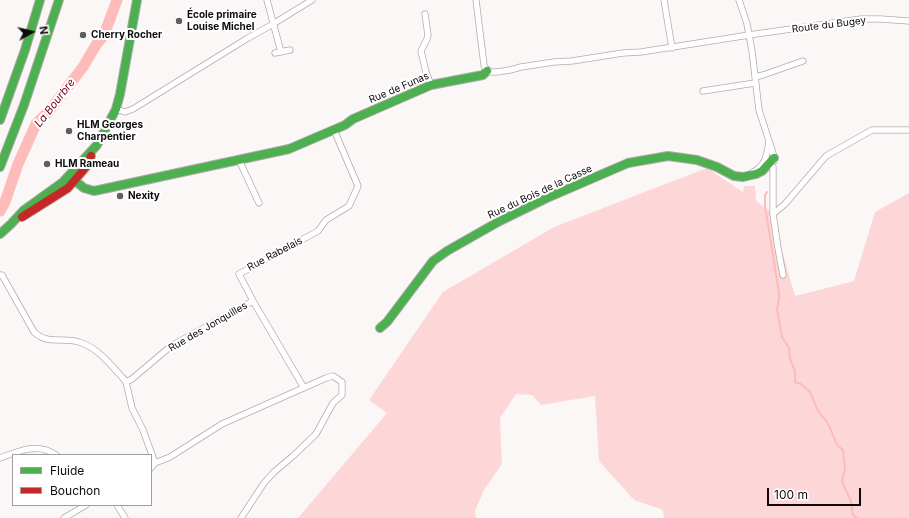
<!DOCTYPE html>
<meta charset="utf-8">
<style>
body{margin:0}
#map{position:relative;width:909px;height:518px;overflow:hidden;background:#fcf7f7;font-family:Inter,sans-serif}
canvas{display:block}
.legend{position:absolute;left:12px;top:454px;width:140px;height:52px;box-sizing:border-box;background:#fff;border:1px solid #9f9d9d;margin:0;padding:5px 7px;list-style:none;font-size:12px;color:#0e0b0b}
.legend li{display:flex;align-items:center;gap:8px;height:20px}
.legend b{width:20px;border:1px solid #9f9d9d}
.north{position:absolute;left:12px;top:12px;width:40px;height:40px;-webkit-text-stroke:3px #fff;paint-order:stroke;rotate:82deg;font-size:11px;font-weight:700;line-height:16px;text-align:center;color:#0e0b0b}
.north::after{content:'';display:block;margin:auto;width:14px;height:18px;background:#0e0b0b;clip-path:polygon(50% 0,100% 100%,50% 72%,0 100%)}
.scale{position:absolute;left:767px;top:488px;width:94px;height:18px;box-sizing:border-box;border:2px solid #0e0b0b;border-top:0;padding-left:5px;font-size:12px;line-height:14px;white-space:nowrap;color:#0e0b0b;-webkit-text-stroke:3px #fff;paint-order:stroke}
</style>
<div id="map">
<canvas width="909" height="518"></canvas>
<ul class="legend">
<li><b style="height:5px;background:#4caf50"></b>Fluide</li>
<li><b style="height:5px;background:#c62828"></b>Bouchon</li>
</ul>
<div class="north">N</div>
<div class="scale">100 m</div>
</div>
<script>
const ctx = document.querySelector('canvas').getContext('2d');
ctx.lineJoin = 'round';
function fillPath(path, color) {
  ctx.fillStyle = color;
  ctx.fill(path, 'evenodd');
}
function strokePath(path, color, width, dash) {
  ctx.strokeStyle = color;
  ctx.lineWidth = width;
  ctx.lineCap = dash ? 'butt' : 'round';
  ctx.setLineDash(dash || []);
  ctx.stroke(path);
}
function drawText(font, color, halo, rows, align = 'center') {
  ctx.font = font + ' Inter,sans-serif';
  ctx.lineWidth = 4;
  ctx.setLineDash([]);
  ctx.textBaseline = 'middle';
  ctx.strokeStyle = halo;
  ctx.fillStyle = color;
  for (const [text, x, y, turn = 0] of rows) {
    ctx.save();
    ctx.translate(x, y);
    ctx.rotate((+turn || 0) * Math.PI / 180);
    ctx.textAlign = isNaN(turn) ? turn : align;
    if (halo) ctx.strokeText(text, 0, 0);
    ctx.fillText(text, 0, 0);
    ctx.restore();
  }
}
fillPath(new Path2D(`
 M 707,168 L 743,192 L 744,186 L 755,186 L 756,201 L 771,212 L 795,296 L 854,281 L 875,212 L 909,193 L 909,518 L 664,518 L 663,510 L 634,500 L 599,461 L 595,396 L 541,405 L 532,395 L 516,394 L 500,418 L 502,464 L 484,490 L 475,511 L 476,518 L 298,518 L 387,413 L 369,400 L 443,292 L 554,227 Z`), '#fdd7d7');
strokePath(new Path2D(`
 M 767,192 L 765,195 L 765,206 L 779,293 L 779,299 L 777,309 L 782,337 L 789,348 L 790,359 L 795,371 L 795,382 L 801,384 L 810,392 L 818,411 L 827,422 L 831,430 L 837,445 L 843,450 L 845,469 L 842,480 L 843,484 L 851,501 L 853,515 L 857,518`), '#fdbbba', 2);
strokePath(new Path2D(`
 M 0,211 L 5,202 L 18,164 L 36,124 L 49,111 L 83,67 L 96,45 L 104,35 L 117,0`), '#fdbbba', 11);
const street = new Path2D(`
 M 267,0 L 281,52
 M 476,0 L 484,65 L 487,71 L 492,72 L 497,72 L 510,70 L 521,67 L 554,62 L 572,61 L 623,53 L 641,52 L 749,35 L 861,19 L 881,19 L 909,21
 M 664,0 L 672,48
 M 739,0 L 747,24 L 752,51 L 759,110 L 769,141
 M 425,14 L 428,35 L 427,39 L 421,51 L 426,72 L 431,85
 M 275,53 L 290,50
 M 755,77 L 763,75 L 803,61
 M 703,91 L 755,83
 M 116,109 L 125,112 L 133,109 L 248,38 L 273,24 L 312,0
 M 239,160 L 259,203
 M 773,167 L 773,214 L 778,248 L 783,275
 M 753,172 C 766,166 767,154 769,141 C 771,147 774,154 774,161
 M 773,214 L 785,204 L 826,156 L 872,130 L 909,130
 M 0,275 L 2,275 L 34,332 C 47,345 63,337 79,342 C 97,347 110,364 122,377 L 126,382 L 132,408 L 143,430 L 155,463
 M 126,382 L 132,379 L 171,346 L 253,301
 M 304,388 L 253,301 L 239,274 L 318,231 L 326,220 L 349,206 L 358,186 L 334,130
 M 0,458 C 19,451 38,442 56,455
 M 151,468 L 155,463 L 170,457 L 222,424 L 326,378 L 333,376 L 342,382 L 342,395 L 333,403 L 316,434 L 293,456 L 274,472 L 264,483 L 241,518
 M 117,505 L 125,518
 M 64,518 L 86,505`);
const fast = new Path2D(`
 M 0,120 L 25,50 L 40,0
 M 0,167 L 24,105 L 59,0
 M 69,176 L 84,188 L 94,191 L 289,149 L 345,125 L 353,119 L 431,85 L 483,75 L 487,71
 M 0,234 L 11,224 L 24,210 L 63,182 L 97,145 L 116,109 L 120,94 L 137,0
 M 380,328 L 387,322 L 433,261 L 447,251 L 498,222 L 547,198 L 628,163 L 668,156 L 697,160 L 717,167 L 734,176 L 743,177 L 756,174 L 762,171 L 774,158`);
const jam = new Path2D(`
 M 22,217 L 68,188 L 86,167 L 91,156`);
strokePath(street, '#b0acac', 7);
strokePath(fast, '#b0acac', 10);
strokePath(jam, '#b0acac', 10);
strokePath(street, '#fffefe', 5.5);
strokePath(fast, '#4caf50', 8);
strokePath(jam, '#c62828', 8);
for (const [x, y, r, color] of [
 [179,21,4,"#615e5e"],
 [83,35,4,"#615e5e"],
 [69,131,4,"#615e5e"],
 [47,164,4,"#615e5e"],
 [120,196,4,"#615e5e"]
]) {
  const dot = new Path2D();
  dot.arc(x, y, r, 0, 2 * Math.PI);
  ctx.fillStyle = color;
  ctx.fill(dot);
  strokePath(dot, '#fff', 1.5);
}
drawText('bold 10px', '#0e0b0b', '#fff', [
 ["École primaire",187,15],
 ["Louise Michel",187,27],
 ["Cherry Rocher",91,35],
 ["HLM Georges",77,125],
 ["Charpentier",77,137],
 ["HLM Rameau",55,164],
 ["Nexity",128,196]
], 'left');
drawText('10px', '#0e0b0b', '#fff', [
 ["Route du Bugey",829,25,-7],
 ["Rue de Funas",399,88,-23],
 ["Rue du Bois de la Casse",540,192,-25],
 ["Rue Rabelais",275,254,-28],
 ["Rue des Jonquilles",208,327,-30]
]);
drawText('italic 11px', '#720119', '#fff', [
 ["La Bourbre",55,103,-52]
]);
</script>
